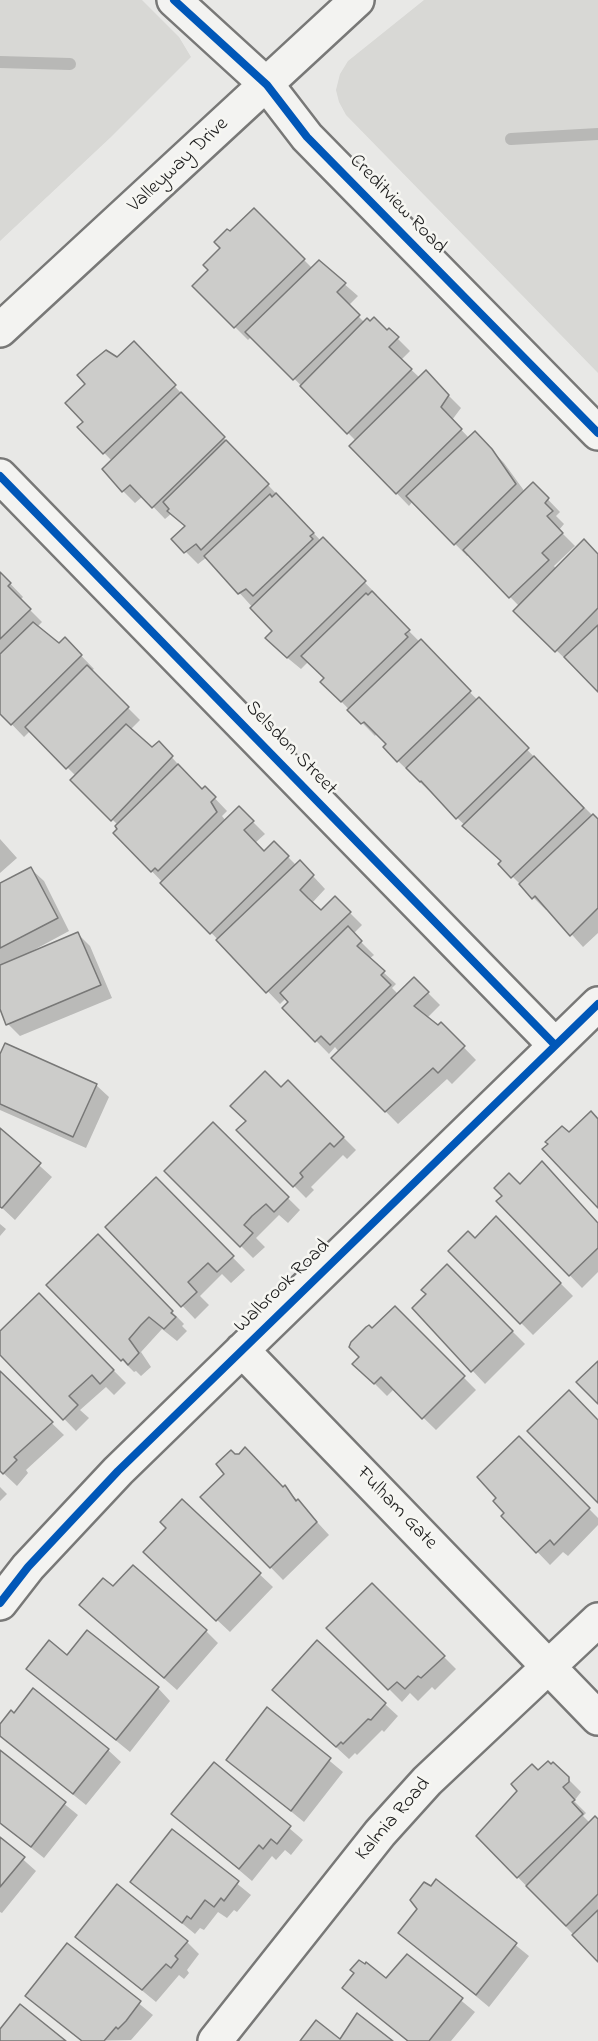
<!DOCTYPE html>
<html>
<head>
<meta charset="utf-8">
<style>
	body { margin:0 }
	canvas { display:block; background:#e8e8e6 }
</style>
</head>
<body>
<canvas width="598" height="2041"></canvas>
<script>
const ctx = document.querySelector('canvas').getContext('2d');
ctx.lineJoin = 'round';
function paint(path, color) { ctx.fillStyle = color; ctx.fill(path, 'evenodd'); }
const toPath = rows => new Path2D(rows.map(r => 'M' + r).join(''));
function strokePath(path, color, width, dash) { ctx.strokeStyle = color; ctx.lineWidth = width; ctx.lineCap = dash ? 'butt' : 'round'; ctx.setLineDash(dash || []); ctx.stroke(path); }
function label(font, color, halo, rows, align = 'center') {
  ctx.font = font + ' "Indie Flower",sans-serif'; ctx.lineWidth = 5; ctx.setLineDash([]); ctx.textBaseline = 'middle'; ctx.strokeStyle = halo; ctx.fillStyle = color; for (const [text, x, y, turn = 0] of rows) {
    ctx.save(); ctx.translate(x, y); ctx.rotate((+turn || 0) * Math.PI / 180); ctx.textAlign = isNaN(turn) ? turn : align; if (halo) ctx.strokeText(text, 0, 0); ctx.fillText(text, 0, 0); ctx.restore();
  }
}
paint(toPath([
	[0,0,142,0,179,37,191,57,111,137,0,241],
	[424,0,598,0,598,373,346,115,339,102,336,90,340,74,348,61]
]), '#d8d8d5');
paint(toPath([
	[254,210,312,268,319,262,358,296,348,306,365,323,387,332,389,330,410,351,401,360,420,378,426,373,461,408,452,420,469,438,475,433,504,463,525,492,533,484,560,512,556,516,564,524,559,530,575,546,554,566,556,569,598,556,598,690,515,611,519,606,469,555,467,556,413,501,409,506,351,446,356,441,252,336,248,340,194,286,210,270,230,233],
	[146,356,321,541,335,552,377,595,375,597,598,821,598,933,583,947,548,908,546,910,500,864,502,861,398,761,377,733,375,736,335,695,326,678,309,661,301,669,279,651,274,631,207,557,198,564,173,539,186,527,172,513,165,519,143,496,135,503,123,491,112,461,79,427,85,422,117,359],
	[0,573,23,597,20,600,42,622,37,627,59,645,65,639,94,669,91,671,140,720,131,729,152,749,159,743,202,791,205,788,227,811,222,816,226,821,239,808,265,834,255,843,264,853,274,843,296,865,300,862,325,889,312,903,321,912,335,898,362,925,353,934,374,955,369,959,396,984,392,988,398,994,414,979,440,1005,427,1018,438,1027,441,1024,476,1060,452,1084,447,1079,398,1124,333,1058,339,1052,335,1047,329,1054,284,1008,290,1002,286,998,280,1004,115,833,119,829,118,825,72,780,76,776,30,731,24,737,0,712],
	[0,839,17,858,0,873],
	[31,869,44,881,69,931,32,951,33,953,78,934,90,946,112,998,20,1036,8,1024,0,1006,0,885],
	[0,1060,96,1085,109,1097,86,1148,0,1110],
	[288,1082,356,1150,347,1159,343,1155,311,1187,314,1190,306,1198,239,1130],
	[213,1124,300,1210,288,1223,279,1215,256,1238,265,1247,253,1258,166,1171],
	[0,1130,52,1177,15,1220,0,1206],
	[156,1179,245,1270,231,1283,222,1274,200,1296,209,1305,195,1319,107,1227],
	[520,1186,598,1223,598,1272,582,1288,498,1201],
	[496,1218,573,1296,533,1335,450,1251,475,1240],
	[0,1224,6,1229,0,1236],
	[98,1236,184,1324,182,1326,187,1331,177,1341,162,1329,141,1352,151,1367,141,1376,136,1371,134,1372,48,1285],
	[447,1266,525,1344,485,1384,414,1308,428,1294],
	[39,1295,126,1383,114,1395,106,1387,80,1410,89,1418,76,1431,0,1353,0,1333],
	[395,1308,476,1390,436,1430,394,1389,387,1396,354,1363,361,1357,372,1330],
	[0,1373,64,1435,26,1470,28,1473,17,1486,0,1470],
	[519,1438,598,1518,598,1525,568,1556,563,1552,550,1565,503,1516,506,1513,498,1498],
	[226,1474,285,1487,329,1535,283,1580,202,1497],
	[0,1487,7,1494,0,1501],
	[182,1501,273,1587,230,1632,157,1564,168,1528],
	[372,1585,456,1669,435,1690,432,1687,418,1701,410,1693,402,1702,328,1628],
	[113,1589,206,1631,218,1643,177,1690,94,1617],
	[317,1642,398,1716,384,1732,382,1730,357,1755,355,1753,349,1759,287,1702],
	[68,1657,158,1688,170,1701,130,1752,28,1669],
	[267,1709,343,1772,304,1822,228,1760],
	[0,1726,108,1750,121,1762,86,1805,9,1743,0,1735],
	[0,1752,78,1815,44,1858,0,1823],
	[214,1764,303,1840,291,1855,285,1850,276,1860,272,1856,252,1881,173,1814],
	[553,1764,581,1792,574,1801,586,1813,583,1816,590,1823,598,1821,598,1960,478,1836,538,1772],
	[172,1831,251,1895,237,1912,234,1910,227,1918,218,1912,204,1930,200,1928,195,1934,132,1882],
	[0,1839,36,1871,2,1913,0,1912],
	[436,1881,529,1956,489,2007,400,1933,419,1909,428,1888],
	[77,1937,187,1942,199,1954,187,1970,189,1973,184,1979,179,1975,156,2002],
	[67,1945,153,2015,131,2040,81,2041,27,1996],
	[407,1956,475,2012,451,2041,407,2041,344,1988,386,1980]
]), '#0003');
strokePath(toPath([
	[0,62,70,64],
	[511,139,598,134]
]), '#b8b8b6', 12);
const building = toPath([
	[254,208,305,259,234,328,192,286,208,270,203,265,220,248,214,242,227,229,230,231,254,208],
	[319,260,346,283,337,292,360,315,293,380,245,332,319,260],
	[374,317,387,330,389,328,399,337,389,347,412,369,347,434,300,386,367,318,370,321,374,317],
	[134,341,176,385,103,454,77,427,83,422,65,403,85,384,77,375,90,363,106,350,117,357,134,341],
	[426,370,449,395,441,407,462,429,396,494,349,446,426,370],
	[181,392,225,437,152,508,130,485,122,492,102,469,181,392],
	[475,431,492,449,516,484,454,545,406,496,475,431],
	[226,440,269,484,201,550,196,544,184,553,171,539,185,526,167,511,169,509,163,502,226,440],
	[533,482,549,498,545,503,553,511,547,516,563,533,542,553,549,560,509,598,463,550,533,482],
	[276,493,314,533,310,536,313,539,253,596,246,589,238,594,204,556,270,494,272,497,276,493],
	[323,537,366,581,287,658,265,638,272,631,250,608,323,537],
	[584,539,598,554,598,608,555,652,513,611,584,539],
	[0,572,11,583,8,586,31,609,0,639,0,572],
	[372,591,410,630,405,634,408,637,341,702,320,682,324,678,301,656,366,593,368,595,372,591],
	[33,622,59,643,65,637,82,655,11,725,0,714,0,654,33,622],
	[598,625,598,692,564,657,598,625],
	[421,639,471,691,397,762,383,747,386,744,364,722,361,724,347,710,421,639],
	[87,665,129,707,66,769,25,727,87,665],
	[479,697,529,748,456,819,421,781,420,782,406,768,479,697],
	[126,724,152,747,159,741,173,756,111,821,70,780,126,724],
	[534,756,584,808,511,878,498,864,501,861,462,826,534,756],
	[178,764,202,789,205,786,216,797,211,802,217,812,158,871,155,868,151,872,113,833,117,829,115,826,178,764],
	[239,806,254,821,244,830,264,851,274,841,289,856,210,934,160,883,239,806],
	[593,814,598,819,598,908,570,936,535,896,532,899,519,884,593,814],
	[300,860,314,875,300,890,308,898,321,910,335,896,351,912,266,993,216,940,300,860],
	[31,867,58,918,0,948,0,883,31,867],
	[348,926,362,941,357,946,385,971,381,975,391,985,330,1045,321,1036,315,1042,282,1008,288,1002,280,993,348,926],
	[78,932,101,985,6,1025,0,1009,0,965,78,932],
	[414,977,429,992,414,1006,438,1025,441,1022,465,1046,438,1073,433,1068,385,1112,331,1058,414,977],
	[5,1043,97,1084,73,1137,0,1104,0,1054,5,1043],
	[265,1071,281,1087,288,1080,344,1137,334,1147,330,1143,300,1173,303,1177,293,1187,236,1130,246,1121,230,1106,265,1071],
	[591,1111,598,1119,598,1208,542,1149,548,1144,545,1142,562,1126,569,1132,591,1111],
	[213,1122,289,1197,274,1212,266,1204,252,1216,244,1225,253,1233,240,1247,164,1171,213,1122],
	[0,1128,41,1163,2,1208,0,1207,0,1128],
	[542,1161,598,1223,598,1248,569,1276,496,1201,502,1196,494,1188,509,1173,520,1184,542,1161],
	[156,1177,234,1256,217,1272,208,1263,188,1282,197,1292,181,1307,105,1227,156,1177],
	[496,1216,561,1283,520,1324,448,1251,468,1231,475,1238,496,1216],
	[98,1234,173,1311,171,1313,176,1317,164,1329,149,1317,141,1325,129,1339,139,1353,128,1365,123,1359,121,1361,46,1285,98,1234],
	[447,1264,513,1331,471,1372,412,1308,426,1294,421,1290,447,1264],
	[39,1293,114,1370,100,1384,92,1375,69,1396,78,1405,63,1420,0,1355,0,1331,39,1293],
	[395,1306,465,1376,422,1419,381,1377,374,1384,352,1364,359,1357,349,1347,351,1342,366,1327,369,1325,372,1328,395,1306],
	[598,1361,598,1404,576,1382,598,1361],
	[0,1371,53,1422,14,1457,17,1460,3,1474,0,1471,0,1371],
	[569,1390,598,1420,598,1503,527,1431,569,1390],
	[519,1436,590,1508,554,1545,550,1540,536,1553,501,1516,504,1513,493,1501,496,1498,477,1477,519,1436],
	[245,1447,283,1487,285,1485,296,1501,298,1499,317,1522,270,1568,200,1497,224,1474,216,1464,231,1450,235,1454,239,1454,245,1447],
	[182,1499,261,1573,216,1621,143,1552,166,1528,160,1522,182,1499],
	[133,1565,207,1630,164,1678,79,1605,103,1578,113,1586,133,1565],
	[372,1583,445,1656,421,1678,418,1676,405,1689,397,1682,388,1690,326,1628,372,1583],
	[87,1630,159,1687,116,1740,26,1669,49,1640,67,1655,87,1630],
	[317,1640,386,1703,371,1720,368,1719,343,1744,341,1742,336,1747,272,1690,317,1640],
	[33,1688,109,1749,73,1794,0,1736,0,1724,11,1710,14,1713,33,1688],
	[267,1707,331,1758,291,1811,226,1760,267,1707],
	[0,1750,66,1802,31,1847,0,1823,0,1750],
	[548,1761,551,1764,553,1762,569,1777,569,1782,563,1787,575,1800,572,1802,583,1814,517,1878,476,1836,517,1791,511,1784,532,1764,538,1770,548,1761],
	[214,1762,291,1826,277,1844,271,1839,263,1849,259,1845,239,1869,171,1814,214,1762],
	[595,1816,598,1819,598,1894,566,1926,526,1886,595,1816],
	[172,1829,239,1881,224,1901,221,1898,214,1907,205,1900,191,1919,187,1916,182,1923,130,1882,172,1829],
	[0,1837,25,1857,0,1887,0,1837],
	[436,1879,517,1943,476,1995,398,1933,417,1909,410,1900,424,1882,431,1886,436,1879],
	[117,1884,188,1941,175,1956,178,1959,171,1968,166,1964,142,1990,75,1937,117,1884],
	[598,1910,598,1962,572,1935,598,1910],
	[67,1943,141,2001,126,2021,118,2029,116,2027,104,2041,82,2041,25,1996,67,1943],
	[407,1954,463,1998,429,2041,408,2041,342,1988,354,1973,350,1970,359,1960,365,1964,366,1962,386,1978,407,1954],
	[20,2004,66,2041,0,2041,0,2029,20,2004],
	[357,2013,393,2041,300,2041,316,2020,340,2039,357,2013]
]);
paint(building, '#ccccca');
strokePath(building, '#787877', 1.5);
const street = toPath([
	[267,85,307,137,598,433],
	[0,476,555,1045],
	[242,1350,598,1718],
	[0,1603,28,1567,118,1471,598,1004],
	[215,2041,380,1833,427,1781,598,1620]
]);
const secondary = toPath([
	[174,0,267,85],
	[0,330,357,0]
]);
strokePath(street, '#787877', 38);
strokePath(secondary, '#787877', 38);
strokePath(street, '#f3f3f1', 33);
strokePath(secondary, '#f3f3f1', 33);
strokePath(toPath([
	[174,0,267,85,307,137,598,433],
	[0,476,555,1045],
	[0,1603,28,1567,118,1471,598,1004]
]), '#0057b8', 8);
label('20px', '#1c1c1c', '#f6f6f2', [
	["Valleyway Drive",179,166,-43],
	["Creditview Road",397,205,46],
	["Selsdon Street",290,749,46],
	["Walbrook Road",283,1287,-44],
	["Fulham Gate",396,1509,46],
	["Kalmia Road",394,1820,-49]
]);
</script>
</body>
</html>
